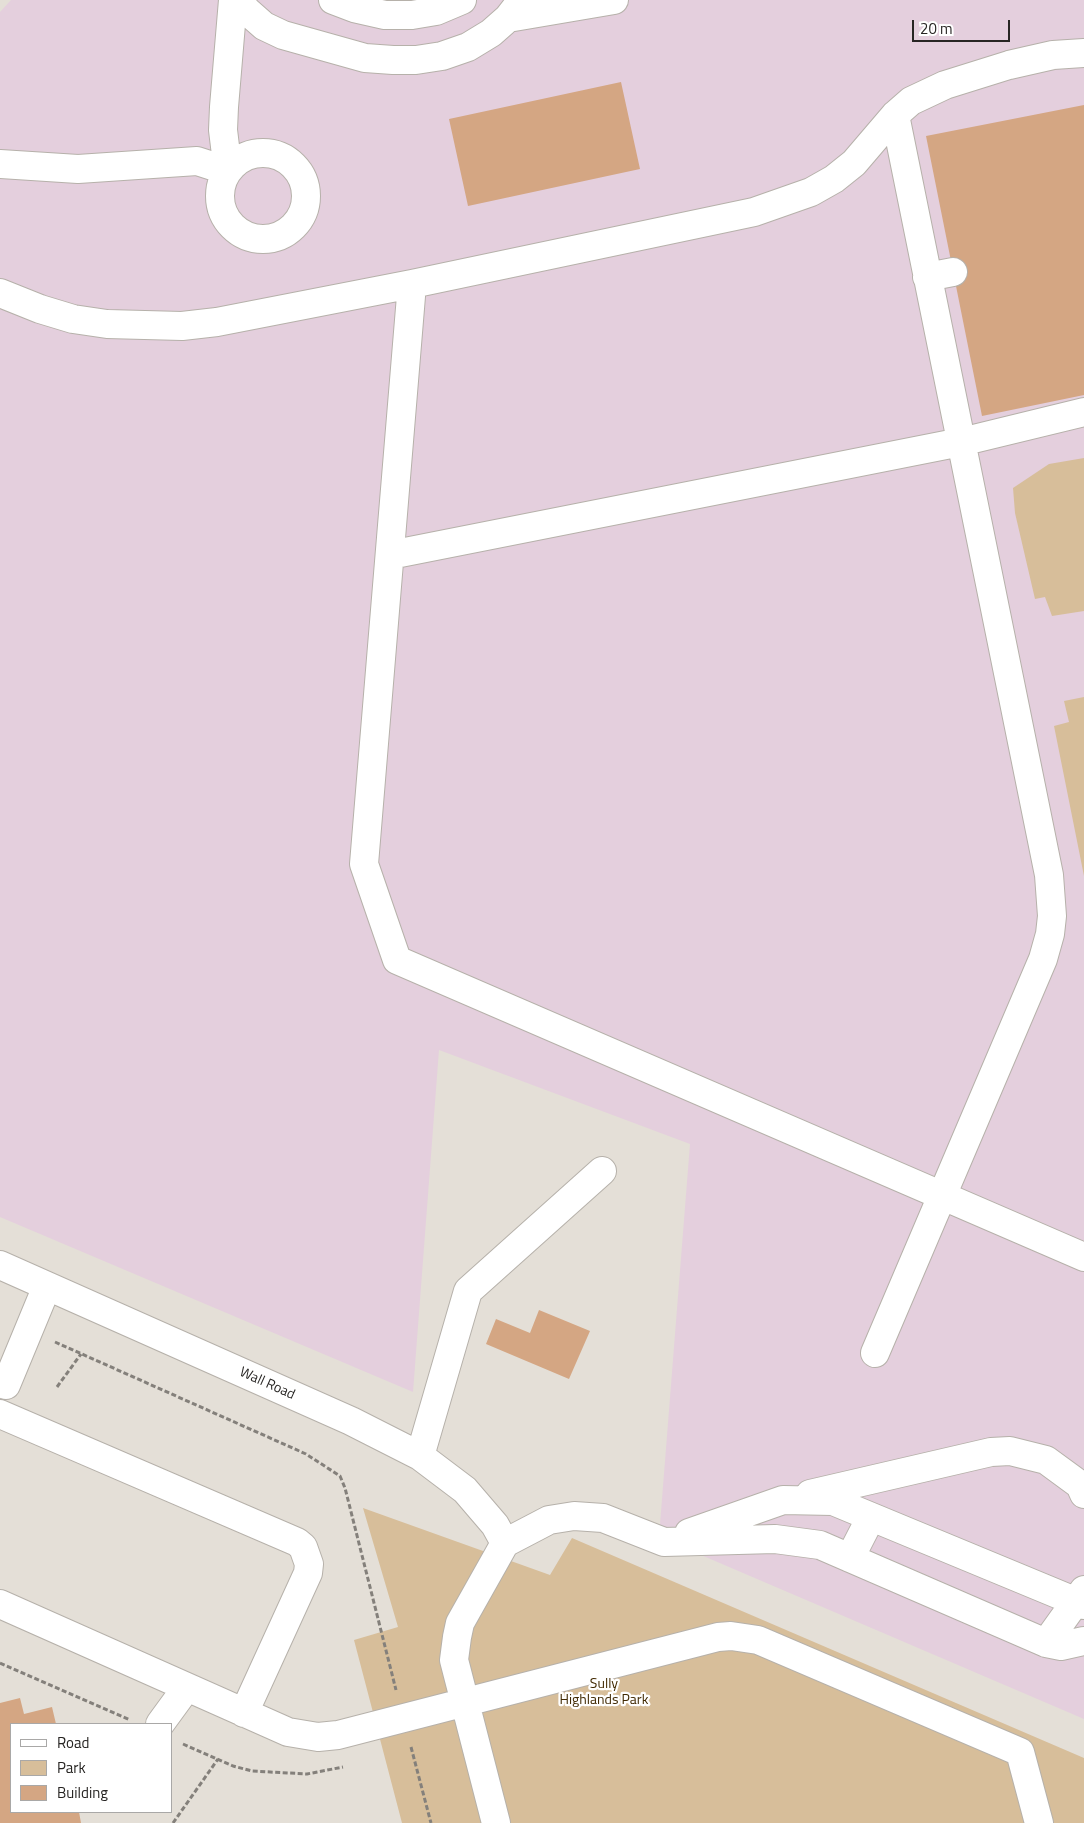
<!DOCTYPE html>
<html>
<head>
<meta charset="utf-8">
<style>
	body { margin:0 }
	#map { position:relative; width:1084px; height:1823px; overflow:hidden; background:#e4dfd7; font-family:"Titillium Web",sans-serif }
	canvas { display:block }
	.legend { position:absolute; left:10px; top:1723px; width:162px; height:90px; box-sizing:border-box; background:#fff; border:1px solid #a9a8a7; margin:0; padding:6px 9px; list-style:none; font-size:15px; color:#272523 }
	.legend li { display:flex; align-items:center; gap:10px; height:25px }
	.legend b { width:25px; border:1px solid #a9a8a7 }
	.scale { position:absolute; left:912px; top:20px; width:98px; height:22px; box-sizing:border-box; border:2px solid #272523; border-top:0; padding-left:6px; font-size:15px; line-height:18px; white-space:nowrap; color:#272523; -webkit-text-stroke:4px #fff; paint-order:stroke }
</style>
</head>
<body>
<div id="map">
<canvas width="1084" height="1823"></canvas>
<ul class="legend">
<li><b style="height:6px;background:#fff"></b>Road</li>
<li><b style="height:14px;background:#d7be9a"></b>Park</li>
<li><b style="height:14px;background:#d4a683"></b>Building</li>
</ul>
<div class="scale">20 m</div>
</div>
<script>
const ctx = document.querySelector('canvas').getContext('2d');
ctx.lineJoin = 'round';
function paint(path, color) { ctx.fillStyle = color; ctx.fill(path, 'evenodd'); }
const toPath = rows => new Path2D(rows.map(r => 'M' + r).join(''));
function strokePath(path, color, width, dash) { ctx.strokeStyle = color; ctx.lineWidth = width; ctx.lineCap = dash ? 'butt' : 'round'; ctx.setLineDash(dash || []); ctx.stroke(path); }
function label(font, color, halo, rows, align = 'center') {
  ctx.font = font + ' "Titillium Web",sans-serif'; ctx.lineWidth = 4.5; ctx.setLineDash([]); ctx.textBaseline = 'middle'; ctx.strokeStyle = halo; ctx.fillStyle = color; for (const [text, x, y, turn = 0] of rows) {
    ctx.save(); ctx.translate(x, y); ctx.rotate((+turn || 0) * Math.PI / 180); ctx.textAlign = isNaN(turn) ? turn : align; if (halo) ctx.strokeText(text, 0, 0); ctx.fillText(text, 0, 0); ctx.restore();
  }
}
paint(toPath([
	[11,0,1084,0,1084,1719,659,1537,690,1144,439,1050,413,1392,0,1217,0,12]
]), '#e4cfdd');
paint(toPath([
	[1084,458,1084,611,1052,616,1045,597,1035,599,1015,513,1013,488,1049,464],
	[1084,697,1084,876,1054,726,1069,722,1064,701],
	[363,1508,550,1575,572,1538,1084,1758,1084,1823,402,1823,354,1640,398,1627]
]), '#d7be9a');
paint(toPath([
	[621,82,640,169,468,206,449,119],
	[1084,105,1084,395,982,416,926,136],
	[539,1310,590,1331,569,1379,486,1344,496,1319,530,1333],
	[20,1698,24,1714,52,1707,56,1724,11,1724,11,1812,79,1812,81,1823,0,1823,0,1703]
]), '#d4a683');
const minor = toPath([
	[238,0,247,11,264,26,283,35,365,58,393,60,416,60,442,56,468,47,491,33,508,18,522,0],
	[333,0,354,8,385,15,412,15,436,11,462,0],
	[508,18,614,0],
	'220 196a43 43 0 1 1 86 0a43 43 0 1 1-86 0Z',
	[0,164,78,169,197,161,228,171,223,130,224,107,233,0],
	[927,277,953,272],
	[412,284,364,864,397,960,1084,1257],
	[0,293,40,309,73,319,107,324,182,326,217,322,412,284,754,212,811,192,834,179,854,163,895,115,911,101,945,85,1009,65,1053,55,1084,53],
	[390,555,961,442,1084,412],
	[0,1265,351,1421,420,1456,465,1490,495,1525,505,1543],
	[875,1353,1043,959,1050,934,1052,916,1049,875,895,115],
	[6,1385,47,1286],
	[0,1414,297,1542,303,1547,309,1564,308,1573,244,1713],
	[420,1456,468,1291,602,1171],
	[810,1494,991,1452,1010,1451,1046,1460,1080,1485,1084,1494],
	[689,1533,783,1500,833,1501,1084,1605],
	[850,1558,871,1517],
	[0,1604,288,1732,318,1737,338,1735,718,1637,731,1636,758,1640,1020,1752,1039,1823],
	[1046,1643,1084,1590],
	[160,1724,187,1687],
	[496,1823,454,1660,457,1637,460,1623,505,1543,549,1520,574,1516,603,1518,664,1542,775,1539,820,1545,1046,1643,1061,1646,1084,1641]
]);
strokePath(minor, '#b6b1aa', 30);
strokePath(toPath([
	[55,1342,306,1454,340,1476,345,1488,396,1690],
	[57,1387,81,1354],
	[0,1663,130,1720],
	[183,1744,233,1766,252,1771,307,1774,343,1767],
	[411,1747,431,1823],
	[173,1823,218,1759]
]), '#84807b', 3, [5, 2.5]);
strokePath(minor, '#fff', 28);
label('14px', '#272523', '#fff', [
	["Wall Road",267,1384,24]
]);
label('14px', '#402902', '#fff', [
	["Sully",604,1685],
	["Highlands Park",604,1701]
]);
</script>
</body>
</html>
